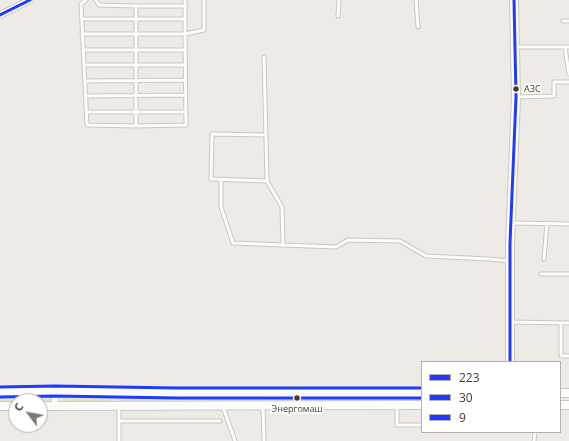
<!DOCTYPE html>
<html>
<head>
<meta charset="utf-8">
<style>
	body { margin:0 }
	#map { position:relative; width:569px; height:441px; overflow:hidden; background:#eeebe7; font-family:"Open Sans",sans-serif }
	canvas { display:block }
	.legend { position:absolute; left:421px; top:361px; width:140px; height:72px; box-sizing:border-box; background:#fff; border:1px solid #b4b1ae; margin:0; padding:5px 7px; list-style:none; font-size:12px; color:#433b34 }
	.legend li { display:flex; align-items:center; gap:8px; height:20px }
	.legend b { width:20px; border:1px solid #b4b1ae }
	.north { position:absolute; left:8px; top:393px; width:40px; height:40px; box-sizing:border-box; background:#fff; border:1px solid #b4b1ae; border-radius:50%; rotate:302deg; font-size:11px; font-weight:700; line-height:16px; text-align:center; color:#433b34 }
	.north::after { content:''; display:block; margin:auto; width:14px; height:18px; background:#7f7973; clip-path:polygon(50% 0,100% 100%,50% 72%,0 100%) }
</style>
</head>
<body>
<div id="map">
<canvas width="569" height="441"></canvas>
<ul class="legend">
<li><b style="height:5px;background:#1f3bff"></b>223</li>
<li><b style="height:5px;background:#1f3bff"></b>30</li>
<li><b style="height:5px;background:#1f3bff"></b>9</li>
</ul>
<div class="north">С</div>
</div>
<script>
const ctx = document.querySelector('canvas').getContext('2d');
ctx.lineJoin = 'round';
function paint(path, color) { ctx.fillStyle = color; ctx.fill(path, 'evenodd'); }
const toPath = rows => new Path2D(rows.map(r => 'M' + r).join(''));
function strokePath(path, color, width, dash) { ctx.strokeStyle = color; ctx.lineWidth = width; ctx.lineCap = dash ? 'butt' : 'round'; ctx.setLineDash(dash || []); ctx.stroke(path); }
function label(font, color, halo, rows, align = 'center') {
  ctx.font = font + ' "Open Sans",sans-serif'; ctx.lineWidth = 3.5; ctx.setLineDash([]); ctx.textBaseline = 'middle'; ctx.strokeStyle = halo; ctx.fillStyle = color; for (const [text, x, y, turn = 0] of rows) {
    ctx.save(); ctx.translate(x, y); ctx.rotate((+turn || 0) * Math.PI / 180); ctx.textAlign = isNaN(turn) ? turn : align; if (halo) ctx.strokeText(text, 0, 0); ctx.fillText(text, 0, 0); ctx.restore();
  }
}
paint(toPath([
	[0,397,49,397,51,398,51,400,50,401,0,402],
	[122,397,171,397,172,401,172,402,120,402,119,401,119,398],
	[185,397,263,397,265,398,265,401,262,402,183,402,182,401,182,398],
	[277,397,422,398,422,403,275,402,274,401,274,398],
	[62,398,111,398,113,399,113,401,112,402,63,402,62,401]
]), '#dfe7c8');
const service = toPath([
	[86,0,81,4,87,125,136,126,186,125,185,34,204,30,204,0],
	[96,0,99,5,136,6,186,6],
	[416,0,418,27],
	[136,6,136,126],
	[338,16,339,0],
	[82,19,185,19],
	[563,21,569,21],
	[82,34,185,34,185,0],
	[515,47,569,47],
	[565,47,569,74],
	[83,50,186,50],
	[264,57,267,181,282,207,283,245,336,247,348,240,400,241,426,256,489,259,508,261],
	[84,65,186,65],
	[85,81,186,80],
	[85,96,186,95],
	[516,97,554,96,554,82,569,82],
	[86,112,186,112],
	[265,135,212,134,211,179,267,181],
	[221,180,221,207,233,243,283,245],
	[513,223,569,224],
	[544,259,547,223],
	[541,274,569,274],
	[510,322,569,323],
	[561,323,561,356,569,356],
	[397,405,397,425,422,425],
	[119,406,119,441],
	[263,406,264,441],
	[223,407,235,441],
	[119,421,220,421],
	[534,441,535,432]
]);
const minor = toPath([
	[0,15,30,0],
	[55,406,55,391]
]);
const tertiary = toPath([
	[510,362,510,243,516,97,514,0],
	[0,392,55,391,177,393,422,393],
	[560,393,569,393],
	[560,405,569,405],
	[0,406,16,406],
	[40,406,422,405]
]);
strokePath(service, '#cac7c3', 5);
strokePath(minor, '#cac7c3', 8);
strokePath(tertiary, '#cac7c3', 10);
strokePath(service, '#fcfcfb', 3);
strokePath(minor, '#fcfcfb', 6);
strokePath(tertiary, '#fcfcfb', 8);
strokePath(toPath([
	[0,15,30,0],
	[510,362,510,243,516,97,514,0]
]), '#1f3bff', 3);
strokePath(toPath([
	[0,397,55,396,177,398,422,398]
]), '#1f3bff', 3);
strokePath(toPath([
	[0,387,55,386,177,388,422,388]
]), '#1f3bff', 3);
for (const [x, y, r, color] of [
	[516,89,3.5,"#433b34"],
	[297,398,3.5,"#433b34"]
]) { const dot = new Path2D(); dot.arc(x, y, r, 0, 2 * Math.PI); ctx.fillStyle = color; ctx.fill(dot); strokePath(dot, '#fff', 1.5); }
label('9px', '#433b34', '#fff', [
	["АЗС",524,89],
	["Энергомаш",297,409,"center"]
], 'left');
</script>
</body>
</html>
